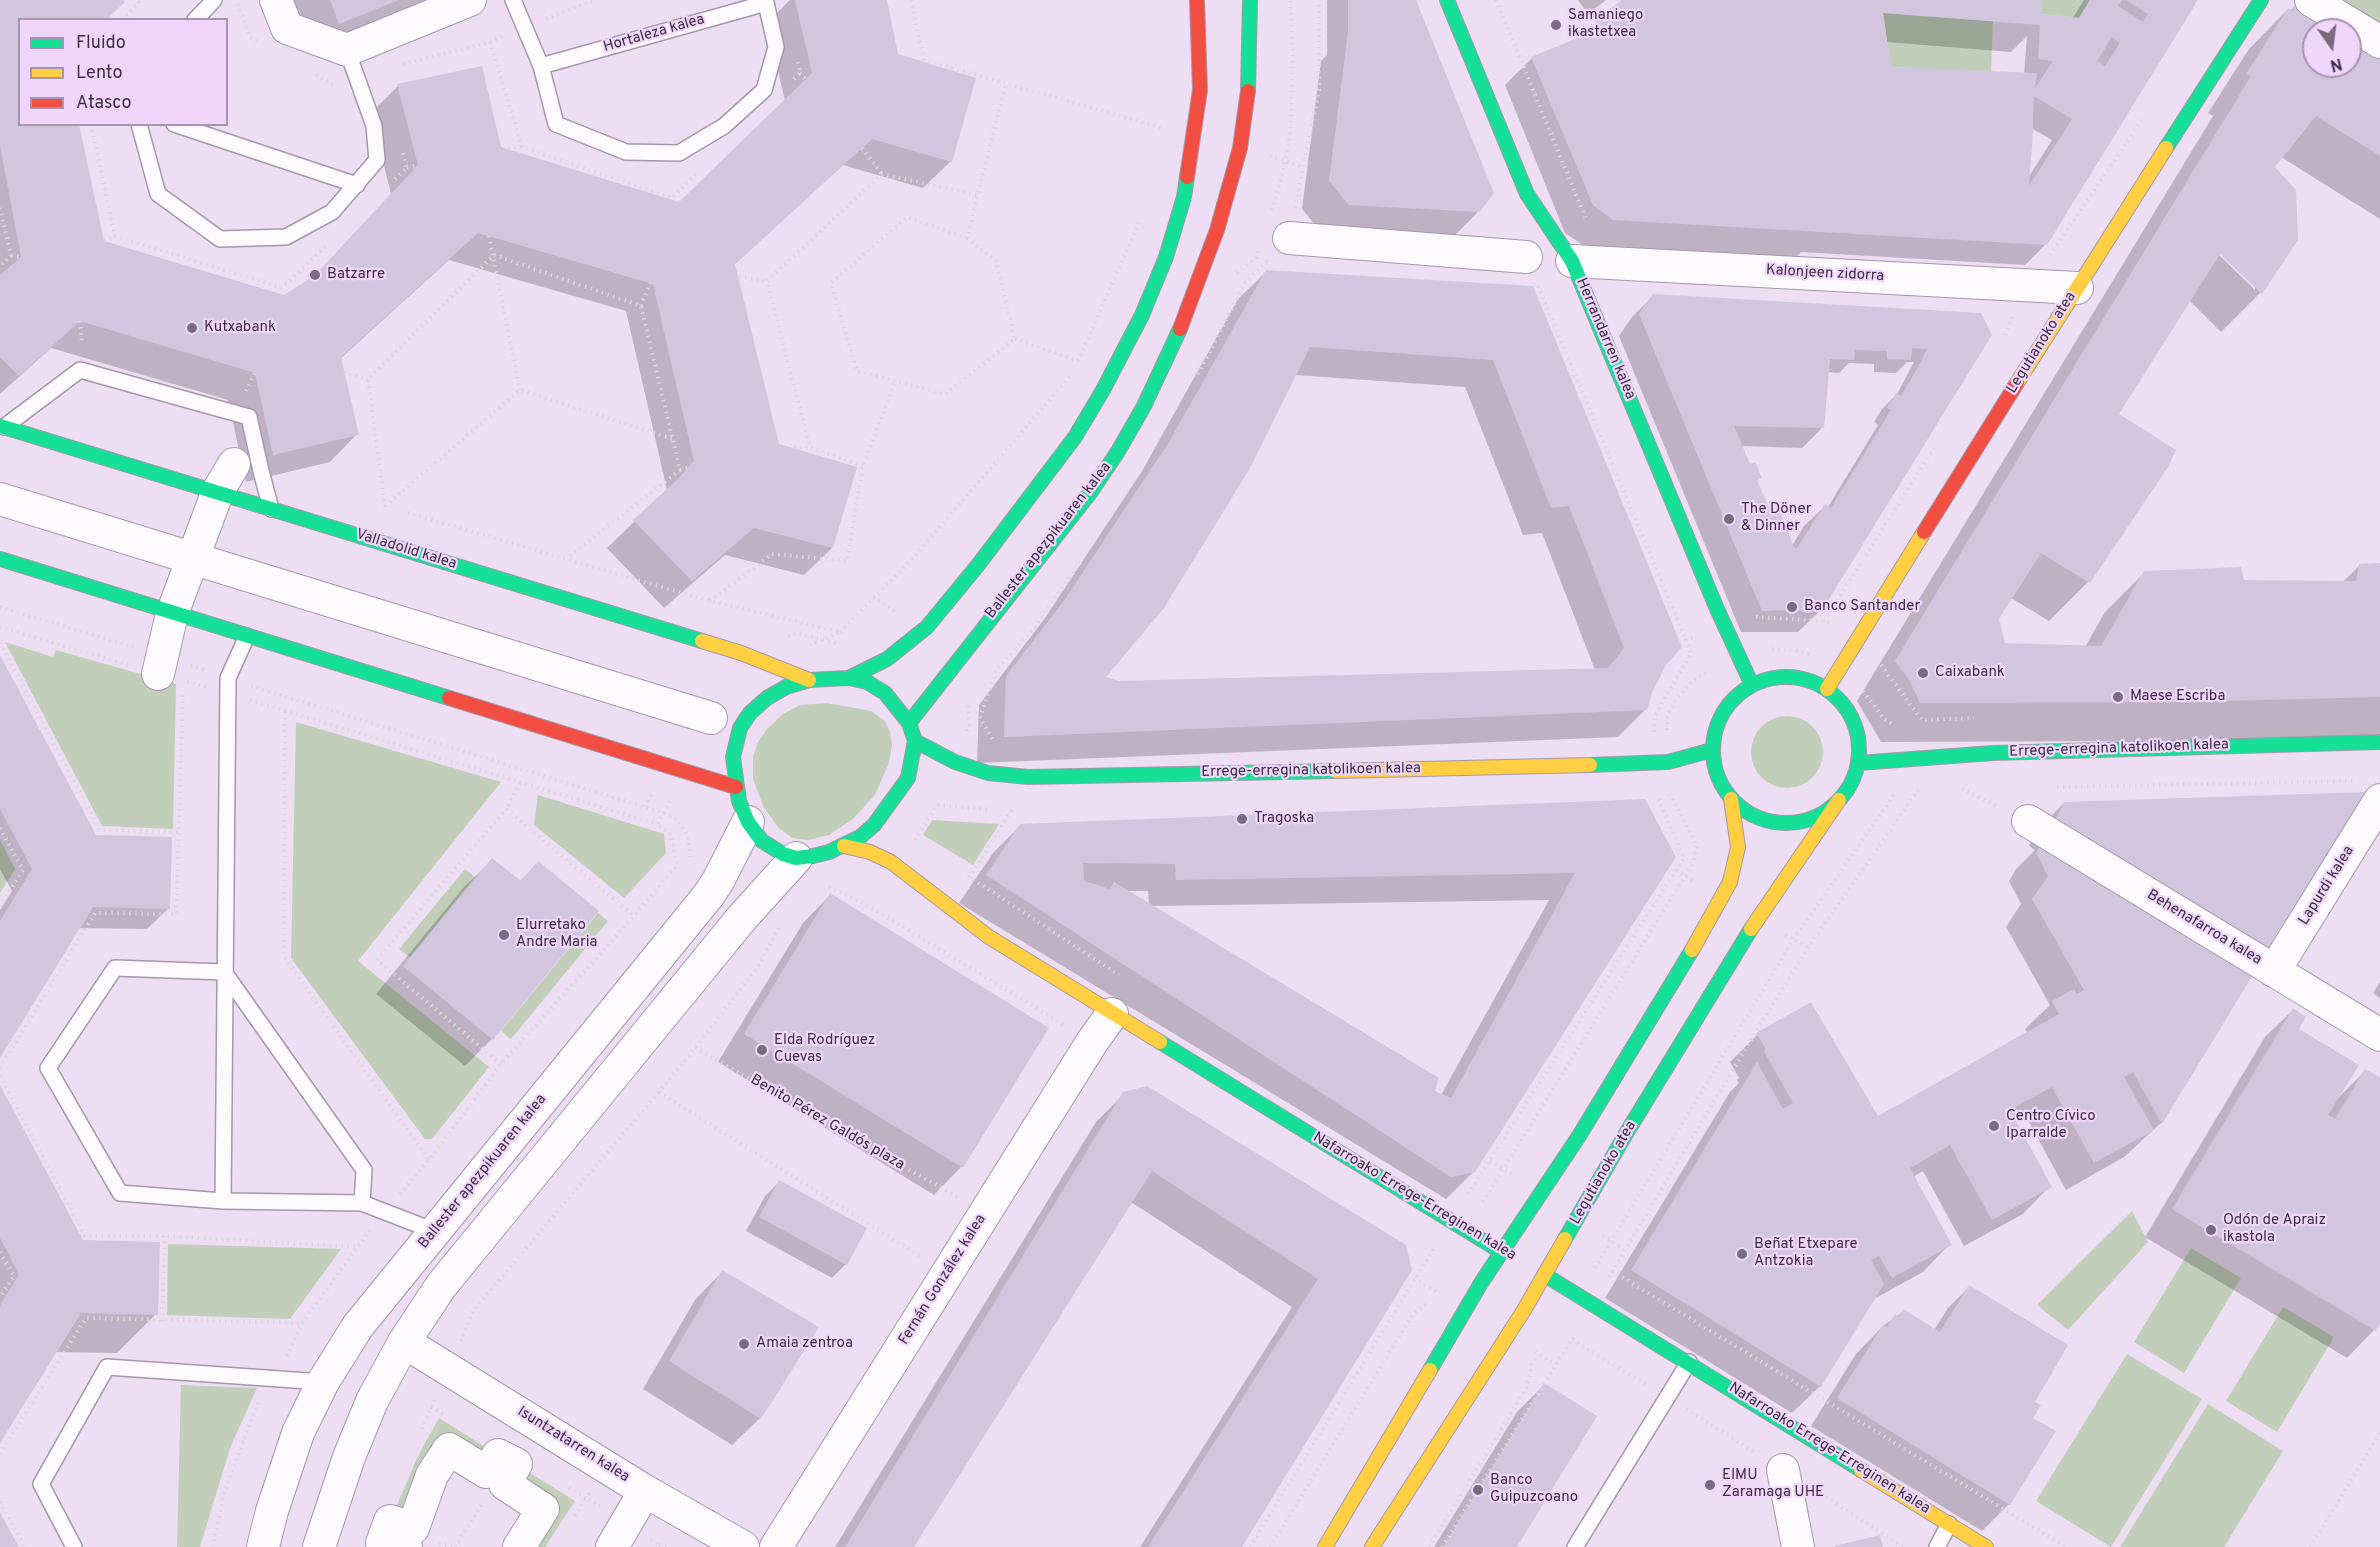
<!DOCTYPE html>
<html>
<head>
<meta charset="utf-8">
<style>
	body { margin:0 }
	#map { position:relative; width:2380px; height:1547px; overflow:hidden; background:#eedef4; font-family:Overpass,sans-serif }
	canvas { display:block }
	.legend { position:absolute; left:18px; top:18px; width:210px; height:108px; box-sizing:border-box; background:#f1d6fc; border:2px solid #a893b1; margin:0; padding:8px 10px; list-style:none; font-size:18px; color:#3b2e41 }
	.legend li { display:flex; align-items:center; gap:12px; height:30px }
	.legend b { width:30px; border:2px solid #a893b1 }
	.north { position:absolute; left:2302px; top:18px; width:60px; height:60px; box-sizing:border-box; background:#f1d6fc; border:2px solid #a893b1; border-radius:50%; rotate:166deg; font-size:16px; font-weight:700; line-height:24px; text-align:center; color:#3b2e41 }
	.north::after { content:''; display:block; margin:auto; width:21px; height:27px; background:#7a6c80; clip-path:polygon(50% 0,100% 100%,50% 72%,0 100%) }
</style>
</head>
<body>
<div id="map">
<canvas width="2380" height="1547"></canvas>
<ul class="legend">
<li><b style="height:8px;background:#16e098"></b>Fluido</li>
<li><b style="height:8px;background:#ffcf43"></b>Lento</li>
<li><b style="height:8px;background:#f24e42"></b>Atasco</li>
</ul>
<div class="north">N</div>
</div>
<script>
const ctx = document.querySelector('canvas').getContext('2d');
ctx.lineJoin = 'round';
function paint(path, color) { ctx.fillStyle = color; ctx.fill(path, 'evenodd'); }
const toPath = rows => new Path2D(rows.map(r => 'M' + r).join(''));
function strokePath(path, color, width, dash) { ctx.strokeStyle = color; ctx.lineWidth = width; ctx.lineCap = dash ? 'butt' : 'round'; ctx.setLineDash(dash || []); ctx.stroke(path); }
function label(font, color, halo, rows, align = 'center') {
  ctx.font = font + ' Overpass,sans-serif'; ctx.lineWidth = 4.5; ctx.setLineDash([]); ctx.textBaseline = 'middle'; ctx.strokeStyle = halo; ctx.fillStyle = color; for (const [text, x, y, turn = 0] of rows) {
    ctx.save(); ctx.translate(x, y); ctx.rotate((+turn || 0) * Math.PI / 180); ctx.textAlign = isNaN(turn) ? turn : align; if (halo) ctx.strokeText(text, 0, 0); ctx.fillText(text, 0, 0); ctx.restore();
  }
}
paint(toPath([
	[2042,0,2090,0,2079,18,2041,14],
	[2300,0,2380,0,2380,49],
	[1883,13,1993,21,1991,72,1891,67],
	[5,642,53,657,56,650,176,684,173,829,102,826],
	[827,703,871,711,885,721,890,732,892,745,889,763,875,795,853,819,829,835,808,840,792,838,778,827,764,808,753,779,753,757,758,742,767,729,783,714,800,705],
	'1751 752a36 36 0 1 1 72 0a36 36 0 1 1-72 0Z',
	[296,722,501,782,358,961,489,1067,432,1139,425,1139,291,958],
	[538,795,664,834,666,853,624,898,534,825],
	[932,820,999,824,973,865,923,835],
	[0,840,15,869,0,893],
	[465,869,475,877,410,957,399,949],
	[598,913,608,921,511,1039,501,1031],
	[2132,1211,2148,1242,2068,1330,2037,1305],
	[168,1244,341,1249,290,1319,167,1315],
	[2191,1248,2241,1278,2184,1373,2134,1342],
	[2283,1307,2334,1337,2277,1432,2226,1401],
	[2127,1354,2202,1399,2111,1547,2036,1501],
	[181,1385,257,1388,230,1448,200,1547,177,1547],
	[2208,1404,2283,1451,2224,1547,2120,1547],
	[439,1418,498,1455,449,1450,413,1528,390,1521,419,1454],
	[516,1464,575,1501,545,1547,519,1547,543,1509]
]), '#c1cfba');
paint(toPath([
	[0,0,121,0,20,20,20,124,103,242,284,296,312,279,391,194,371,113,398,86,500,148,679,204,785,101,767,23,790,0,885,0,897,55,951,161,923,188,843,165,734,265,777,445,832,548,804,575,725,555,664,608,607,548,667,490,626,311,449,260,340,359,357,434,330,462,246,482,228,400,51,348,0,394],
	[292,0,438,0,311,50],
	[1327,0,1414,0,1479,211,1451,239,1321,232,1302,209,1321,61,1327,55],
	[1578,0,1606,0,1588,14],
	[1625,0,2041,0,2040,15,2072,19,2084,0,2196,0,2046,244,2025,265,1801,252,1794,259,1586,247,1565,233,1505,85,1532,58,1581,38,1604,16],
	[2027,36,2024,74,1890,68,1886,42,2011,52],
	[2031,128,2052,140,2028,178],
	[2300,1,2314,30,2314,66,2350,66,2380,50,2380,219,2281,157,2273,167,2296,239,2260,293,2221,332,2189,300,2117,414,2088,582,2049,621,2011,598,1998,619,2004,644,2085,647,2105,612,2145,572,2243,582,2343,582,2360,565,2380,565,2380,735,2135,741,1881,742,1857,701,2213,116,2208,113,2249,49,2288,9,2290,11],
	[2215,247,2255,286,2255,290,2213,249],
	[1266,272,1532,288,1665,664,1651,693,1646,709,1618,737,977,763,979,705,1045,618,1142,471,1238,299],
	[1295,375,1465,387,1523,535,1542,533,1595,670,1119,682,1103,678],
	[1653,296,1980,315,1820,611,1798,632,1741,632,1619,336,1632,317],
	[1907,362,1914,362,1897,394,1882,409,1874,422,1878,425,1828,507,1825,506,1804,526,1792,546,1769,512,1756,482,1760,478,1750,466,1741,446,1802,448,1823,427,1827,372,1839,373,1849,363,1874,364,1874,372,1896,373],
	[0,658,95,837,168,909,147,929,79,928,0,1055,0,910,12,891,0,869],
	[2363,793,2267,947,2247,967,2254,971,2161,1123,2124,1157,2066,1190,2024,1113,2013,1119,2050,1186,2023,1214,1964,1246,1923,1171,1913,1177,1950,1244,1923,1272,1874,1299,1820,1386,1792,1413,1605,1298,1730,1092,1739,1083,1737,1080,1739,1078,1730,1062,1757,1035,1877,1118,2027,1032,2025,1029,2050,1005,2006,927,2021,904,2009,881,2016,869,2035,850,2029,846,2036,831,2064,803],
	[1644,800,1474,1171,1446,1199,959,903,993,853,1021,825],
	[1126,891,1148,891,1149,905],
	[1549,900,1441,1095,1152,906],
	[492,860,519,882,538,863,492,1039,465,1066,376,994,464,887],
	[830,895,1047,1028,961,1167,934,1195,718,1062,803,923],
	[2380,982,2380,998,2373,993],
	[2293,1010,2297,1029,2338,1098,2366,1070,2380,1079,2380,1321,2374,1330,2347,1358,2145,1237,2265,1037],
	[0,1088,82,1241,156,1314,117,1353,55,1352,0,1440],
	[1124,1094,1405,1246,1240,1547,1140,1547,1292,1307,1131,1202,912,1547,835,1547,1096,1122],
	[779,1182,846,1264,832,1278,746,1231,765,1196],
	[722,1272,760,1418,732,1445,643,1389,695,1300],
	[1969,1287,2033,1403,2031,1418,2009,1504,1982,1531,1811,1426,1856,1354,1883,1326,1904,1311,1934,1330,1948,1308],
	[1544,1385,1515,1547,1434,1547,1517,1412]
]), '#0003');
paint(toPath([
	[0,0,123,0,125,2,106,20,20,20,20,124,79,124,104,241,284,295,315,275,418,165,397,84,482,66,501,147,679,202,812,73,795,0,887,0,898,54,976,78,952,162,872,139,735,264,779,444,857,467,833,548,754,528,692,581,633,520,676,481,694,461,653,284,478,233,341,357,359,435,273,455,255,373,80,321,19,376,0,357,0,275,21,257,0,145],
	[330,0,399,0,339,24],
	[1348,0,1416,0,1494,193,1480,212,1349,205,1329,181,1348,32],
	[1622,0,2042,0,2041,14,2079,18,2090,0,2122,0,2118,6,2143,22,2148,14,2126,0,2198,0,2047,245,1613,220,1593,205,1531,57,1585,35,1603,14],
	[1883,13,2040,25,2038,59,2053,61,2035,88,2037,73,1891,67],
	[2112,37,2120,43,2105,66,2097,61],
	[2034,96,2072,119,2029,186,2032,147],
	[2299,0,2349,30,2314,30,2314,66,2350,66,2350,31,2380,49,2380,156,2316,116,2275,167,2296,190,2298,240,2262,294,2220,254,2119,414,2176,450,2168,467,2090,583,2041,553,1999,619,2005,643,2101,646,2144,571,2241,567,2244,580,2356,581,2359,564,2380,563,2380,697,2176,702,1920,703,1909,680,1895,661,2251,76,2246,74,2288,8,2293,11],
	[1266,270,1533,286,1682,647,1666,665,1652,693,1647,710,1004,737,1006,676,1066,598,1169,442],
	[1310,347,1493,360,1551,508,1569,506,1624,648,1608,668,1119,681,1106,677,1164,608,1249,470],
	[1653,294,1981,313,1992,335,1821,612,1791,610,1762,611,1639,314],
	[1912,348,1927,349,1918,367,1901,396,1896,393,1887,408,1891,410,1831,508,1825,504,1797,548,1794,547,1778,507,1770,510,1757,480,1762,478,1755,462,1750,464,1734,426,1824,428,1830,359,1854,360,1855,350,1887,351,1887,359,1911,360],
	[0,655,96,835,172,837,170,909,93,907,0,1058,0,921,32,869,0,809],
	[2366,792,2268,948,2056,819,2064,802],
	[1645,799,1676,857,1475,1172,1451,1177,986,875,1020,824],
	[1083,863,1175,864,1176,880,1575,873,1451,1098,1435,1091,1439,1078,1114,882,1110,889,1084,881],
	[2043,840,2256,970,2162,1124,2133,1072,2124,1077,2154,1130,2094,1163,2052,1087,2010,1110,2052,1187,1992,1220,1950,1145,1910,1168,1952,1245,1892,1278,1879,1256,1871,1260,1884,1284,1821,1387,1631,1270,1757,1062,1783,1109,1793,1103,1764,1051,1766,1049,1756,1033,1811,1002,1878,1116,2059,1014,2052,1001,2074,989,2077,994,2084,990,2032,899,2048,876,2036,853],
	[492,858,521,881,538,861,599,911,493,1040,403,966],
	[830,893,1049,1028,963,1168,744,1034],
	[2293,1008,2306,1017,2299,1029,2359,1065,2328,1115,2335,1119,2365,1069,2380,1077,2380,1324,2376,1331,2172,1209],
	[0,1085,83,1240,160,1242,158,1315,81,1313,0,1443,0,1306,19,1274,0,1238],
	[1147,1086,1406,1245,1412,1270,1242,1547,1148,1547,1318,1279,1152,1171,914,1547,845,1547,1123,1092],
	[779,1180,867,1228,847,1265,759,1217],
	[722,1270,819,1327,761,1419,669,1361],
	[1969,1285,2068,1345,2035,1402,2041,1405,2033,1418,2056,1431,2010,1505,1837,1398,1883,1325,1887,1327,1895,1314,1899,1317,1903,1309,1940,1332],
	[1544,1383,1597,1416,1517,1547,1443,1547],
	[0,1512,8,1527,19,1547,0,1547],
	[1880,1535,1883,1547,1835,1547,1835,1546]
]), '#d1c6de');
const lane = toPath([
	[513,0,541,66,556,124,626,152,679,153,724,126,764,90,776,47,766,3,541,66],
	[195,20,214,0],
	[139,124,158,194,220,239,286,237,332,212,377,160,374,126,347,50],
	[174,124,357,185],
	[4,427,80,370,249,417,261,471,271,509],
	[223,1201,228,678,247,636],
	[362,1203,364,1170,224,972,115,968,48,1068,120,1193,223,1201,362,1203,419,1225,433,1232],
	[74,1547,41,1484,107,1367,323,1382],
	[1575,1547,1689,1362],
	[1937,1547,1949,1524]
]);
const street = toPath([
	[276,0,287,28,347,50,470,0],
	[2311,0,2380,42],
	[1289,238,1526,257],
	[1572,261,2077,288],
	[0,499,711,718],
	[158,674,172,614,218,491,234,464],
	[2028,821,2380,1035],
	[2274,971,2380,800],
	[404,1342,645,1491,743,1547],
	[1783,1470,1798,1547],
	[263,1547,272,1511,298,1433,323,1382,358,1326,708,896,718,881,748,822],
	[319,1547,349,1457,372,1401,404,1342,441,1286,741,919,796,858],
	[406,1547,382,1543,390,1521,413,1528,432,1475,449,1449,486,1472,498,1455,516,1464,505,1484,543,1509,519,1547],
	[612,1547,645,1491],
	[776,1547,1092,1042,1112,1014]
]);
const fast = toPath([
	[1447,0,1527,194,1572,261,1717,609,1752,685],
	[1248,91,1250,0],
	[2166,148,2261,0],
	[0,426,702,641],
	[0,559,449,698],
	'1713 750a73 73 0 1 1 146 0a73 73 0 1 1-146 0Z',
	[849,678,887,659,927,627,978,565,1075,437,1103,390,1142,315,1166,257,1184,197,1187,177],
	[849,678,867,682,885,693,909,723,915,741,908,778,874,825,860,837,829,852,813,856,796,858,783,854,762,841,748,822,739,801,733,757,740,728,750,713,767,698,786,687,809,680,849,678],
	[909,723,1090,493,1117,453,1144,406,1180,329],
	[915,741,955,762,988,773,1028,777,1336,771],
	[1858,763,1993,753,2380,742],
	[1590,765,1668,762,1712,750],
	[1160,1042,1500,1251],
	[1565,1239,1627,1132,1751,929],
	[1545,1275,1861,1470],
	[1430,1370,1481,1283,1579,1136,1692,950]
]);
const slow = toPath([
	[2017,383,2166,148],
	[702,641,741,653,809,680],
	[1827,689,1924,532],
	[1336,771,1590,765],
	[844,846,870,852,891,862,989,937,1160,1042],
	[1751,929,1839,800],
	[1692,950,1730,882,1738,847,1731,799],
	[1861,1470,1986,1547],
	[1325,1547,1430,1370],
	[1372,1547,1524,1310,1565,1239]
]);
const jam = toPath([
	[1187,177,1200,90,1197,0],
	[1180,329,1217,230,1240,148,1248,91],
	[1924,532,2017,383],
	[449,698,736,787]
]);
strokePath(lane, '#a498aa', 18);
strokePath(street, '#a498aa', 34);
strokePath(fast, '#a498aa', 16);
strokePath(slow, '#a498aa', 16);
strokePath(jam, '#a498aa', 16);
strokePath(toPath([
	[911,0,924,60,1162,128],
	[1496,0,1586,219],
	[238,4,250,37,257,41],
	[546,19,594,0],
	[122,20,139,2,137,0],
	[490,42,503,36],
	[403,64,490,42,522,147,672,198,698,172],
	[800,73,805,79],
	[316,75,335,86],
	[794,79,800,73,798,62],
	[91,124,115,236,282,288,329,243],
	[862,148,882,174],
	[508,149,522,147],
	[1270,156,1303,167],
	[407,168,418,165],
	[395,179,407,168,402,150],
	[0,208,11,256,0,266],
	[1295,208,1319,90,1319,0],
	[1272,210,1282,176,1290,134,1293,52,1290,0],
	[489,236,520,390],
	[967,238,996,261,1015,339,945,394,857,371,831,283,907,217,967,238,1006,83],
	[104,241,115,236],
	[2050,255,2142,120],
	[11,256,21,257],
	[1237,273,1256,258,1259,248],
	[739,277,767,281],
	[1538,286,1686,640],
	[641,306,650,283],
	[80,321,82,343],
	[2005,335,2012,317],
	[1015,339,1078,361],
	[1078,361,1139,223],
	[344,373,368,379],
	[1198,374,1245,283,1267,261],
	[246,391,255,373],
	[794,448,810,447],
	[863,466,810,447,767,281,882,174,977,195],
	[680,470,688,468],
	[385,506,520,390,673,439],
	[385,507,368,379,494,255,641,306,680,470,567,558],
	[408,513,710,601,840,632,810,645],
	[873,597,896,612],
	[710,601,772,554,847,561,863,466,895,381],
	[0,607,133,647],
	[1756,617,1824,621,1829,623],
	[1824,621,1934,448],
	[0,627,128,665],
	[840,632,913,558,1072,374],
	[788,636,796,633,839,644],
	[0,643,100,830,180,832],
	[1772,649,1794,650,1812,655],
	[191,665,207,671],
	[1881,665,1922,720,1974,718],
	[187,682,206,687],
	[251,686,664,813,674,817,687,834,691,859],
	[1863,691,1884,719,1894,725],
	[250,700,657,824,670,801],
	[285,712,284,957,429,1160],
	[1667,730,1667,717,1675,701,1692,681,1709,671],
	[967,731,969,725,968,703],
	[1654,732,1655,715,1691,654,1686,640,1694,637],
	[992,739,980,717,996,670,1032,631,1083,559],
	[520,783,506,809,634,916],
	[2057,787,2355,781],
	[1962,789,1999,807],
	[645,807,651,794],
	[0,828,23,870,0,907],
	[915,840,937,805,987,809],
	[1676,870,1693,881],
	[968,876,1119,975],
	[970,878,1011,810,1011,807],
	[829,887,862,902,1066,1026],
	[1785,935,1808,948],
	[695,1048,959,1198],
	[501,1064,377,960,506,809],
	[0,1068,95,913,176,914,183,694],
	[0,1076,85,1236,165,1236,357,1247],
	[659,1092,921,1257],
	[1490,1161,1514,1176],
	[400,1194,429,1160,501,1064,634,916,677,865,671,835,657,824],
	[1468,1194,1684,858,1657,796],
	[1483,1202,1693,863,1697,846,1670,794],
	[1603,1236,1625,1250],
	[0,1252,14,1276,0,1297],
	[1595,1268,1793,940,1896,792],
	[1612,1271,2066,1547],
	[1609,1277,1752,1038,1808,948,1918,790],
	[1414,1278,1439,1293],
	[162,1321,165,1236],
	[1572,1340,1647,1385],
	[461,1341,473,1311,685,1061,757,968,779,928],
	[1535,1352,1555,1364],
	[287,1356,302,1323,370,1230],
	[431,1407,446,1416],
	[1686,1409,1756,1453],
	[422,1429,436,1397],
	[0,1454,86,1318,302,1323],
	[569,1488,586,1498,590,1493],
	[1821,1494,1903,1547],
	[0,1502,25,1547],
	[575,1516,586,1498,600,1506],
	[651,1540,659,1545],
	[439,1544,456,1547],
	[659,1545,670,1547],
	[213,1547,224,1493,258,1402],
	[455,1547,482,1504],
	[1250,1547,1434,1248],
	[1270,1547,1413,1314,1429,1302],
	[1429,1547,1527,1387,1532,1364,1537,1357],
	[1442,1547,1576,1333],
	[2310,1547,2380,1433]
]), '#dbd6dd', 4, [1.5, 4.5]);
strokePath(lane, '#fcfafd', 15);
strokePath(street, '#fcfafd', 32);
strokePath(fast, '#16e098', 14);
strokePath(slow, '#ffcf43', 14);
strokePath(jam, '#f24e42', 14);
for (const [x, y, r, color] of [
	[1556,25,6,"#7a6c80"],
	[315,275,6,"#7a6c80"],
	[192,328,6,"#7a6c80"],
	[1729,519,6,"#7a6c80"],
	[1792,607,6,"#7a6c80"],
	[1923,673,6,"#7a6c80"],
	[2118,697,6,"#7a6c80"],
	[1242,819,6,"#7a6c80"],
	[504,935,6,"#7a6c80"],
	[762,1050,6,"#7a6c80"],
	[1994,1126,6,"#7a6c80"],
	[2211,1230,6,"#7a6c80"],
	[1742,1254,6,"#7a6c80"],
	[744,1344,6,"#7a6c80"],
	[1710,1485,6,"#7a6c80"],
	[1478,1490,6,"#7a6c80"]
]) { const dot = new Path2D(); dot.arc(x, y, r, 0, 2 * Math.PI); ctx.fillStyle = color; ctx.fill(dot); strokePath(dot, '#f1d6fc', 2); }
label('15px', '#3b2e41', '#f1d6fc', [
	["Samaniego",1568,16],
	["ikastetxea",1568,33],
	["Batzarre",327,275],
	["Kutxabank",204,328],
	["The Döner",1741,510],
	["& Dinner",1741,527],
	["Banco Santander",1804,607],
	["Caixabank",1935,673],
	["Maese Escriba",2130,697],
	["Tragoska",1254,819],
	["Elurretako",516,926],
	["Andre Maria",516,943],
	["Elda Rodríguez",774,1041],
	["Cuevas",774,1058],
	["Centro Cívico",2006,1117],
	["Iparralde",2006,1134],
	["Odón de Apraiz",2223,1221],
	["ikastola",2223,1238],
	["Beñat Etxepare",1754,1245],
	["Antzokia",1754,1262],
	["Amaia zentroa",756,1344],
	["EIMU",1722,1476],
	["Zaramaga UHE",1722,1493],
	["Banco",1490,1481],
	["Guipuzcoano",1490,1498]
], 'left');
label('15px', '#3b2e41', '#f1d6fc', [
	["Hortaleza kalea",654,34,-16],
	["Kalonjeen zidorra",1825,274,3],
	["Herrandarren kalea",1605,339,67],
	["Legutianoko atea",2042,343,-58],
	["Ballester apezpikuaren kalea",1049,541,-52],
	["Valladolid kalea",406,550,17],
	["Errege-erregina katolikoen kalea",2119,749,-2],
	["Errege-erregina katolikoen kalea",1311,771,-1],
	["Lapurdi kalea",2327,886,-58],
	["Behenafarroa kalea",2204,928,31],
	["Benito Pérez Galdós plaza",827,1123,30],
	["Ballester apezpikuaren kalea",483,1172,-51],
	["Legutianoko atea",1604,1173,-60],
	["Nafarroako Errege-Erreginen kalea",1414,1197,31],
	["Fernán González kalea",943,1280,-58],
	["Isuntzatarren kalea",573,1445,32],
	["Nafarroako Errege-Erreginen kalea",1829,1449,32]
]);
</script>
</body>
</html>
